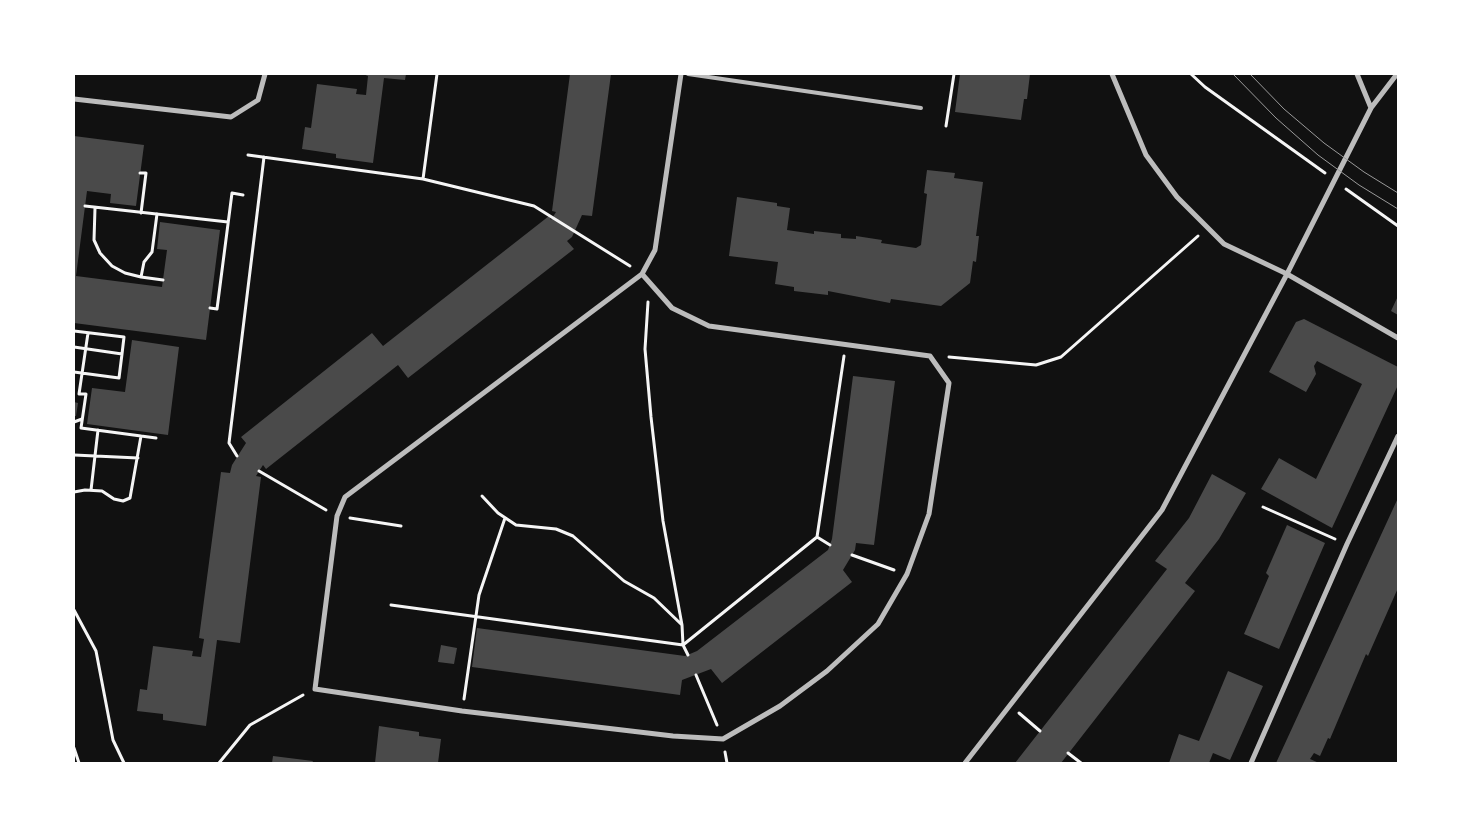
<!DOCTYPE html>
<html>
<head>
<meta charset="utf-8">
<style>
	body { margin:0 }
	#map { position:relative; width:1472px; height:837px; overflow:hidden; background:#111; font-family:Lato,sans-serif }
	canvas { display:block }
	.frame { position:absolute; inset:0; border:75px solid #fff; pointer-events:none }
</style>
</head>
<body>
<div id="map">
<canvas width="1472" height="837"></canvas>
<div class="frame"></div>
</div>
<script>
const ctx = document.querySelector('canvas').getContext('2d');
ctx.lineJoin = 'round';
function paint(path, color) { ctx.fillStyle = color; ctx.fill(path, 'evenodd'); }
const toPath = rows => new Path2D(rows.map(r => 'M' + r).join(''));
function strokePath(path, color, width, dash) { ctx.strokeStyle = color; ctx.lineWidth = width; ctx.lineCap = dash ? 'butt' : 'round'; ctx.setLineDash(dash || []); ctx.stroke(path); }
paint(toPath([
	[363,74,406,74,405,80,384,78,373,163,336,158,336,154,302,149,305,127,311,128,317,84,357,89,356,94,366,95,368,76],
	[570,74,611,74,592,216,582,215,572,237,567,241,574,249,408,378,398,365,266,469,263,465,256,476,261,477,240,643,217,640,206,726,163,720,163,714,137,711,140,689,147,690,153,646,193,651,192,656,201,657,204,639,199,638,221,472,230,473,232,465,246,443,241,437,372,333,383,346,549,216,551,220,556,212,552,211],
	[960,74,1030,74,1027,99,1024,99,1021,120,955,112],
	[74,136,144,145,136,206,110,203,111,194,87,191,76,276,162,287,167,250,157,249,160,222,220,230,206,340,74,323],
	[927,170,955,173,954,178,983,182,976,236,979,236,976,262,973,261,970,283,941,306,891,299,890,303,828,291,828,295,794,291,794,287,775,284,778,262,729,256,737,197,777,203,777,206,790,208,787,230,814,234,814,231,841,234,841,238,856,239,856,236,882,240,881,243,916,248,921,245,927,194,924,193],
	[1398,296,1398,315,1391,311],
	[1304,319,1398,367,1398,385,1332,528,1261,489,1279,458,1316,479,1362,384,1317,361,1314,366,1316,374,1306,392,1269,372,1296,322],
	[132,340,179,347,168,435,87,424,92,388,125,392],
	[853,376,895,381,874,545,856,543,855,550,843,570,852,582,722,683,711,669,682,680,680,695,472,667,477,628,685,656,697,651,828,550,832,539],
	[74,402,78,403,76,416,74,416],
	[1212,474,1246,493,1219,539,1185,583,1195,591,1061,763,1015,763,1167,569,1155,561,1189,518],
	[1398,498,1398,588,1368,656,1366,654,1330,739,1328,738,1320,756,1314,753,1310,759,1319,763,1276,763],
	[1287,525,1325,543,1279,649,1244,634,1269,576,1266,573],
	[441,645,457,648,454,664,438,662],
	[1228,671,1263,686,1230,760,1213,753,1209,763,1169,763,1179,734,1199,741],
	[379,726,419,732,419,736,441,739,438,763,375,763],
	[273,756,313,761,312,763,272,763]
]), '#4a4a4a');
strokePath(toPath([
	[1191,74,1205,87,1325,173],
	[946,126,954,74],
	[248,155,423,179,437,74],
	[140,173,146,173,141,213],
	[423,179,534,206,630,266],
	[1346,189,1398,226],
	[85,206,228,222],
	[95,208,94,240,100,253,112,266,125,273,141,277],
	[157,214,152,252,144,262,141,277,163,280],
	[648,302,645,349,651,417,663,521,682,625,683,645,688,655],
	[210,308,217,309,232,193,243,195],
	[74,331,124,337,122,354,74,347],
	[88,333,79,394,86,394,81,428,156,438],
	[949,357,1036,365,1061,357,1198,236],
	[74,372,119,378,122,354],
	[74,422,82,419],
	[74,455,138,458],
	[237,456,229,443,264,157],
	[259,471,326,510],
	[91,490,98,430],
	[74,492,85,490,102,491,114,499,123,501,130,498,141,436],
	[482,496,498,513,516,525,556,529,573,536,624,581,654,598,681,624],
	[1263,507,1335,539],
	[350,518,401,526],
	[817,537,830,545],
	[852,555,894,570],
	[391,605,683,645,817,537,844,356],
	[74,610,96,651,113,740,124,763],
	[696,675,717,725],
	[464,699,479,595,505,518],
	[1019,713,1040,731],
	[74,748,79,763],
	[725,752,727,763],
	[1068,753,1081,763],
	[219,763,250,725,303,695]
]), '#f5f5f5', 3);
strokePath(toPath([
	[688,74,921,108]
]), '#bcbcbc', 4);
strokePath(toPath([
	[1112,74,1146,155,1177,197,1224,244,1287,274,1398,338],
	[1357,74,1371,108],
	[74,99,231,117,258,100,265,74],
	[642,274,672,308,709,326,930,356,949,383,929,514,907,574,878,624,827,671,780,706,723,739,673,736,462,711,315,689,337,516,345,497,642,274,655,250,681,74],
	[965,763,1162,510,1287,274,1371,108,1397,74],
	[1251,763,1347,544,1398,436]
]), '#bcbcbc', 5);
strokePath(toPath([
	[1233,74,1276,118,1318,155,1359,185,1398,209],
	[1250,74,1284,109,1324,143,1364,172,1398,193]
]), '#9a9a9a', 1);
</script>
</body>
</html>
